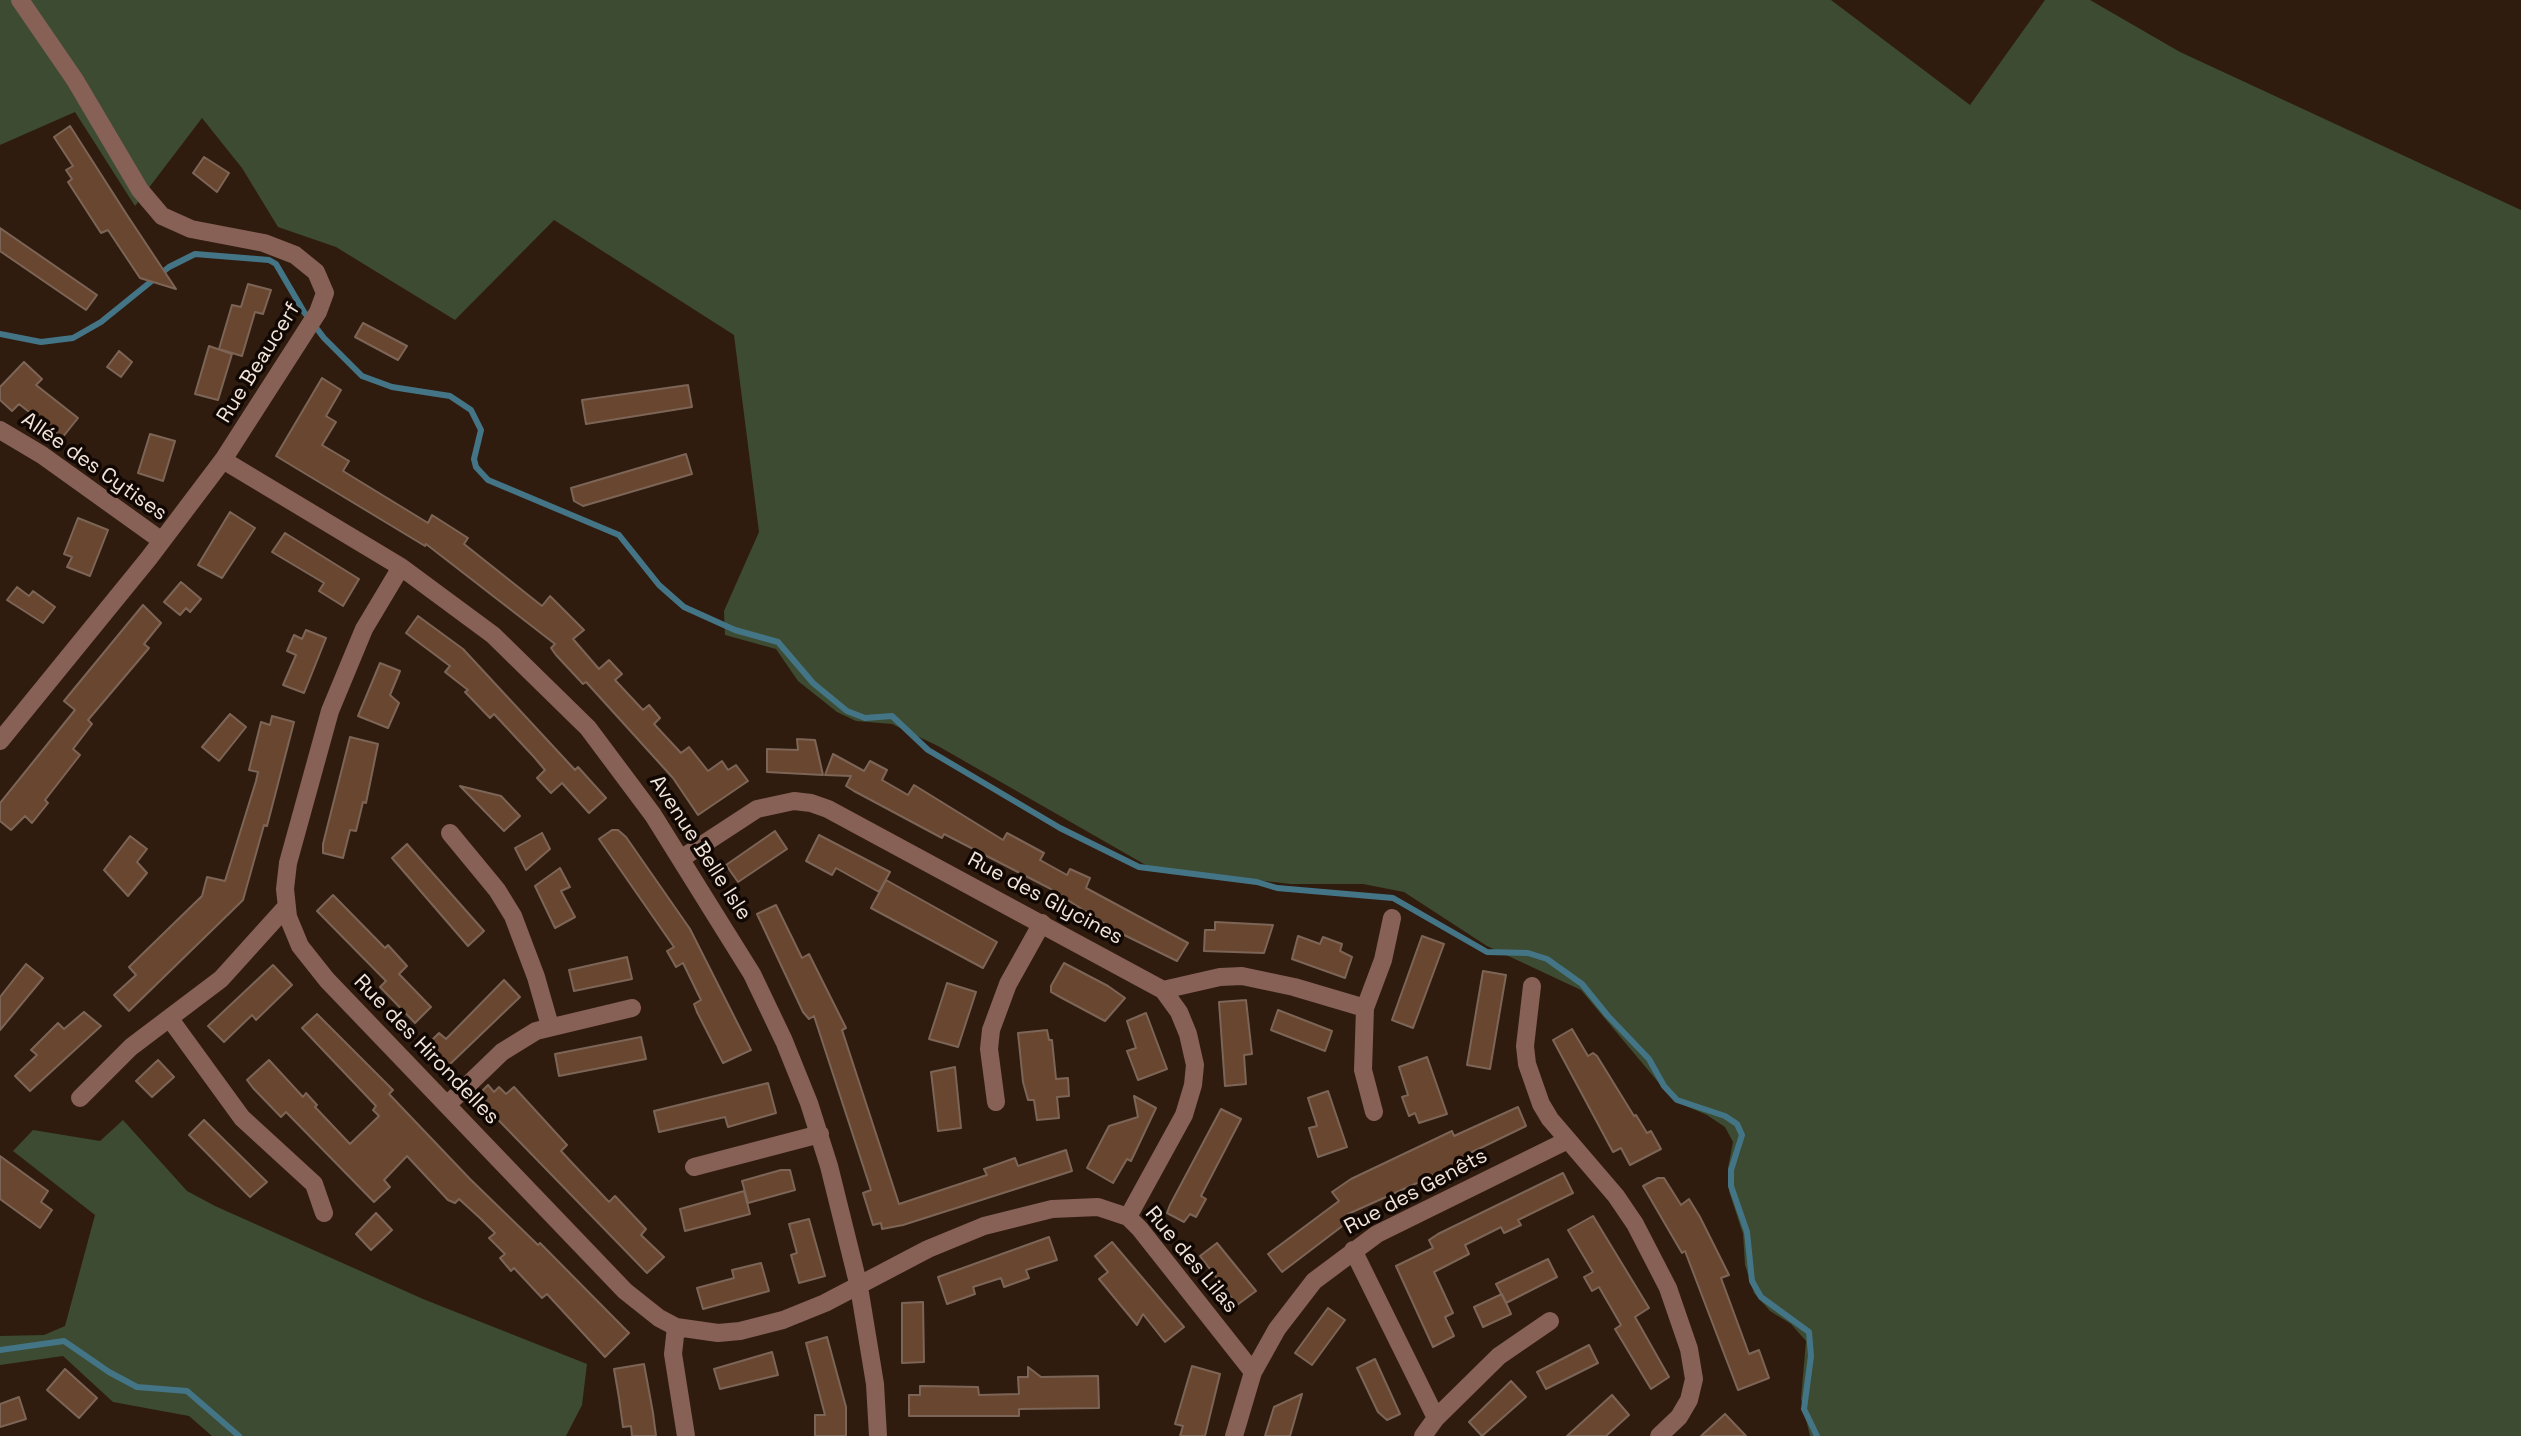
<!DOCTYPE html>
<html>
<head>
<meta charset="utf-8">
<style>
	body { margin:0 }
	canvas { display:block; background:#2f1c0f }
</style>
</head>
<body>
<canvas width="2521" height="1436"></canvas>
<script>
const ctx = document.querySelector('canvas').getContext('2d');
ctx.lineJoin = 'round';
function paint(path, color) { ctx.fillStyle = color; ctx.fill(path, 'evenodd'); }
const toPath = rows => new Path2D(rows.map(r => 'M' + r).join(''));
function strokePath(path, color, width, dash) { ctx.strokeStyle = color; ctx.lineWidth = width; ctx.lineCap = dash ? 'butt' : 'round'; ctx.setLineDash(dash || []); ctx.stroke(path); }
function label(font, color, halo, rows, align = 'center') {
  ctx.font = font + ' "Space Grotesk",sans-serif'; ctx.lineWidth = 7; ctx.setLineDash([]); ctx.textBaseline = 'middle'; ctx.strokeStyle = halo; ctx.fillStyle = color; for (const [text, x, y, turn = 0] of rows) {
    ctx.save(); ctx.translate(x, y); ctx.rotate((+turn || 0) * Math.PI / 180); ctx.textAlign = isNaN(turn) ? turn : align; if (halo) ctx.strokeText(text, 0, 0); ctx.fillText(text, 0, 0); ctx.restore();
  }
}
paint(toPath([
	[0,0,1831,0,1970,105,2045,0,2090,0,2180,52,2521,210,2521,1436,1810,1436,1801,1399,1806,1341,1791,1324,1770,1311,1754,1293,1745,1265,1743,1234,1729,1191,1728,1168,1733,1142,1725,1127,1707,1115,1674,1101,1581,990,1487,946,1404,892,1363,884,1291,884,1151,868,938,746,892,724,856,721,837,712,798,681,776,649,725,635,724,611,759,532,734,335,554,220,455,320,336,247,278,227,242,168,202,118,135,206,75,112,0,145],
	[123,1120,187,1191,215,1206,423,1299,587,1364,582,1405,566,1436,212,1436,189,1416,113,1402,63,1356,0,1365,0,1336,44,1335,65,1326,95,1215,13,1151,33,1130,100,1141]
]), '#3c4b31');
strokePath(toPath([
	[0,334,41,342,73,338,101,322,169,267,195,254,269,260,276,264,304,312,324,338,362,376,392,387,450,396,471,410,481,430,474,459,476,467,488,480,619,535,659,585,684,607,735,630,778,642,813,683,847,711,865,718,892,716,928,750,1060,828,1139,867,1257,882,1277,888,1393,898,1487,952,1528,953,1547,959,1582,984,1608,1016,1649,1059,1664,1086,1677,1100,1725,1116,1737,1124,1742,1135,1731,1170,1731,1186,1747,1232,1752,1281,1761,1297,1809,1332,1811,1356,1804,1409,1817,1436],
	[0,1350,64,1341,109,1372,137,1387,187,1391,239,1436]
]), '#447586', 6);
const building = toPath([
	[70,126,127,215,176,289,140,278,108,230,101,233,68,182,72,179,66,170,73,166,54,137,70,126],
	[204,157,229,173,217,192,193,173,204,157],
	[0,228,97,295,86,310,0,251,0,228],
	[248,284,271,290,263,314,255,312,242,356,219,349,232,305,241,307,248,284],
	[363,323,407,346,398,360,355,337,363,323],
	[209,346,232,354,218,400,195,394,209,346],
	[119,351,132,362,121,377,107,367,119,351],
	[24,362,42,379,36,385,78,418,62,438,19,404,12,411,0,400,0,387,24,362],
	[322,378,341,390,326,416,336,422,322,445,349,461,343,471,428,523,432,515,468,538,464,544,542,606,550,596,584,630,573,639,599,669,609,660,622,674,615,680,643,710,649,705,660,718,654,724,681,753,689,747,708,771,722,761,728,770,736,765,748,781,698,815,673,778,586,682,583,684,556,655,551,648,555,644,426,544,425,546,276,456,322,378],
	[688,385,692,407,586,424,582,400,688,385],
	[150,434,175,441,163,481,138,473,150,434],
	[686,454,692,474,583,506,574,501,571,488,686,454],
	[230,512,255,528,222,578,198,565,230,512],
	[78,518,108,530,90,576,67,567,72,557,64,554,78,518],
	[285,533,359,579,343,606,319,591,324,583,272,552,285,533],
	[181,582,201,599,190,612,186,608,180,615,164,602,181,582],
	[17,587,29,596,33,591,55,607,43,623,7,600,17,587],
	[143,605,161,623,144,644,149,648,88,720,92,724,73,749,80,755,45,800,48,803,32,823,25,816,11,830,0,821,0,803,75,710,64,701,143,605],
	[418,616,463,649,575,770,578,767,606,798,589,813,562,783,551,793,537,778,545,770,534,757,494,714,490,718,465,692,468,690,445,672,450,666,406,633,418,616],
	[306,630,326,638,304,693,283,685,296,655,287,651,294,635,302,639,306,630],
	[380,663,400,671,390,695,399,703,388,728,358,716,380,663],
	[230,714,246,727,219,761,202,747,230,714],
	[272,716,294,722,267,826,264,825,243,900,129,1011,114,995,136,975,129,967,202,896,207,877,225,881,256,781,258,772,249,770,261,722,270,725,272,716],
	[350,737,378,744,366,803,363,802,356,831,350,830,343,858,323,853,323,844,350,737],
	[797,739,815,740,823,775,767,772,767,749,798,750,797,739],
	[833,754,864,771,870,761,887,770,882,780,908,795,914,785,1003,840,1007,833,1044,853,1040,860,1067,875,1070,869,1090,878,1086,888,1188,943,1177,961,1116,931,1049,888,944,834,942,838,854,791,846,786,851,776,825,775,833,754],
	[460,786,501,796,520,816,504,831,460,786],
	[612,830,618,830,626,837,690,929,751,1050,723,1063,697,1012,694,1004,701,1000,683,963,676,967,667,951,674,947,599,839,612,830],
	[775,831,787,849,738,882,726,865,775,831],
	[542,833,550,849,526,870,515,848,542,833],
	[819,835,890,872,879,892,836,868,832,875,806,861,819,835],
	[130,836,147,849,137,862,147,873,128,896,104,870,130,836],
	[407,844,484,931,468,946,392,858,407,844],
	[560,868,570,887,561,891,575,917,555,928,535,886,560,868],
	[886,880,997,942,983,968,871,908,886,880],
	[333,895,385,948,388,945,407,966,399,974,431,1007,415,1023,380,987,386,981,317,911,333,895],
	[776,905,802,958,809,954,846,1028,842,1030,899,1204,987,1175,984,1169,1015,1158,1018,1166,1066,1150,1072,1171,903,1225,882,1229,881,1223,873,1225,863,1193,871,1190,814,1016,809,1019,803,1012,757,914,776,905],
	[1215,922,1273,925,1264,953,1204,951,1205,930,1215,930,1215,922],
	[1298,936,1320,944,1323,937,1342,944,1340,951,1352,957,1345,978,1292,959,1298,936],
	[1422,936,1444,944,1413,1028,1392,1020,1422,936],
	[627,957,632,979,574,991,569,970,627,957],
	[1064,963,1108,986,1125,998,1105,1021,1060,997,1051,992,1051,986,1064,963],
	[26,964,43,978,0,1030,0,997,26,964],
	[273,965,292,985,256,1020,252,1015,224,1042,208,1026,273,965],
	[1483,971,1506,975,1490,1069,1467,1065,1483,971],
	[504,980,520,997,448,1066,427,1045,439,1033,446,1039,504,980],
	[947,983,976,992,958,1047,929,1039,947,983],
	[1246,1000,1252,1054,1244,1055,1246,1084,1225,1086,1219,1002,1246,1000],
	[1278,1010,1332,1031,1325,1051,1271,1030,1278,1010],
	[84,1012,101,1026,30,1091,15,1076,37,1055,31,1050,58,1023,64,1029,84,1012],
	[1146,1013,1167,1069,1138,1080,1127,1051,1136,1048,1127,1021,1146,1013],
	[317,1014,393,1090,389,1094,470,1179,538,1245,540,1243,629,1333,605,1357,547,1294,542,1298,514,1268,511,1271,500,1258,505,1254,489,1238,495,1233,481,1219,459,1199,455,1203,448,1200,407,1156,384,1180,390,1187,374,1202,286,1112,281,1117,253,1088,247,1080,269,1060,303,1097,306,1093,317,1105,315,1107,350,1144,379,1116,373,1110,376,1106,302,1028,317,1014],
	[1572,1029,1588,1056,1593,1053,1597,1056,1634,1116,1636,1115,1647,1133,1651,1131,1661,1149,1630,1165,1621,1148,1613,1152,1553,1040,1572,1029],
	[1047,1030,1049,1040,1052,1040,1056,1079,1068,1078,1069,1096,1057,1097,1059,1118,1037,1120,1034,1100,1028,1100,1023,1082,1018,1033,1047,1030],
	[641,1037,646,1059,559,1076,555,1054,641,1037],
	[1427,1057,1447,1114,1419,1123,1415,1113,1409,1116,1402,1097,1408,1095,1399,1067,1427,1057],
	[158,1060,174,1077,152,1097,136,1081,158,1060],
	[955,1067,961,1128,938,1131,931,1072,955,1067],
	[768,1083,776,1113,728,1127,725,1117,659,1132,654,1111,768,1083],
	[488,1085,494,1092,499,1087,506,1094,514,1087,567,1145,561,1151,575,1166,609,1202,615,1196,646,1229,641,1235,664,1257,647,1273,476,1097,488,1085],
	[1328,1091,1347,1147,1318,1157,1309,1128,1317,1126,1308,1098,1328,1091],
	[1134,1096,1156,1108,1131,1161,1127,1159,1113,1183,1087,1168,1109,1126,1138,1117,1134,1096],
	[1518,1107,1526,1126,1464,1156,1466,1161,1348,1214,1351,1218,1345,1224,1282,1272,1268,1254,1339,1201,1332,1192,1351,1179,1452,1131,1454,1136,1518,1107],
	[1221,1109,1241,1119,1201,1196,1206,1199,1196,1217,1190,1214,1184,1222,1167,1213,1170,1205,1221,1109],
	[204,1120,267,1182,250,1197,189,1135,204,1120],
	[0,1156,48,1191,41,1202,52,1210,40,1228,0,1199,0,1156],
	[781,1170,790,1170,795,1190,748,1203,742,1181,781,1170],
	[1563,1173,1573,1193,1518,1220,1521,1225,1504,1233,1501,1227,1465,1245,1469,1254,1434,1272,1453,1313,1445,1317,1454,1336,1433,1347,1396,1266,1433,1248,1429,1240,1438,1234,1563,1173],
	[1658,1178,1664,1178,1681,1205,1689,1199,1700,1217,1729,1275,1721,1278,1749,1354,1759,1350,1769,1378,1738,1390,1685,1251,1682,1253,1643,1186,1658,1178],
	[744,1191,750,1214,685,1231,680,1209,744,1191],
	[376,1213,392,1230,371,1250,356,1234,376,1213],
	[1593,1216,1649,1308,1635,1317,1669,1377,1651,1389,1615,1329,1621,1325,1599,1287,1592,1291,1584,1277,1593,1272,1568,1230,1593,1216],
	[809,1219,825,1276,799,1283,791,1255,797,1253,789,1224,809,1219],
	[1049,1237,1057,1260,1026,1270,1029,1278,1004,1287,1001,1278,973,1287,975,1294,947,1304,938,1277,1049,1237],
	[1112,1242,1184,1327,1165,1342,1143,1314,1137,1325,1099,1279,1108,1272,1095,1256,1112,1242],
	[1217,1243,1256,1291,1237,1305,1200,1256,1217,1243],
	[1548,1259,1557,1277,1506,1303,1496,1284,1548,1259],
	[761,1263,769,1291,703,1309,697,1288,734,1278,732,1270,761,1263],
	[1502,1294,1511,1314,1483,1327,1474,1307,1502,1294],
	[923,1302,924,1362,902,1363,902,1303,923,1302],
	[1328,1308,1345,1320,1312,1365,1295,1353,1328,1308],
	[827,1337,846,1407,846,1436,815,1436,815,1415,825,1415,806,1343,827,1337],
	[1589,1345,1598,1363,1546,1389,1537,1372,1589,1345],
	[772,1352,778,1375,720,1389,714,1369,772,1352],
	[1375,1359,1400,1414,1387,1420,1378,1412,1357,1368,1375,1359],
	[644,1364,653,1413,656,1436,632,1436,631,1426,623,1427,619,1398,614,1369,644,1364],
	[1192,1366,1220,1374,1205,1436,1180,1436,1183,1426,1175,1424,1192,1366],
	[1028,1367,1041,1377,1098,1376,1099,1408,1019,1409,1019,1416,909,1416,909,1395,920,1395,920,1386,978,1387,979,1395,1019,1394,1018,1377,1028,1377,1028,1367],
	[65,1369,97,1398,79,1418,47,1390,65,1369],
	[1511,1381,1526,1397,1482,1436,1469,1422,1511,1381],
	[1302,1394,1290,1436,1265,1436,1274,1407,1302,1394],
	[1612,1395,1629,1415,1606,1436,1567,1436,1612,1395],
	[19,1397,26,1419,0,1427,0,1404,19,1397],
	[1725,1414,1746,1436,1701,1436,1725,1414]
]);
paint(building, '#69462f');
strokePath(building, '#7c6556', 2);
strokePath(toPath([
	[0,430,42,455,162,541],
	[223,460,401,567,493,635,588,728,653,815,752,974,784,1041,809,1103,829,1166,859,1287,875,1384,878,1436],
	[401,567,364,629,330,711,288,863,285,889,288,917,300,946,327,980,625,1291,659,1318,676,1327,718,1333,740,1331,783,1320,825,1303,928,1249,984,1226,1052,1209,1098,1207,1128,1217,1140,1229,1253,1372],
	[0,741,149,558,223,460,318,312,325,293,316,272,295,255,264,243,191,229,162,216,140,190,75,80,20,0],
	[450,833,497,890,513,916,536,977,550,1026],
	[682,858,757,809,794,801,811,803,828,809,1163,990,1179,1012,1188,1034,1195,1065,1193,1085,1184,1115,1128,1217],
	[1532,986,1525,1046,1527,1064,1541,1104,1550,1119,1616,1196,1635,1224,1668,1288,1689,1349,1694,1379,1689,1400,1679,1417,1659,1436],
	[1163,990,1220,977,1242,976,1294,987,1365,1008,1383,960,1392,918],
	[1365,1008,1363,1070,1374,1112],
	[170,1019,242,1118,314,1184,324,1213],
	[80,1098,131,1047,221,979,286,907],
	[996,1102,989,1049,991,1030,1008,984,1042,923],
	[447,1105,502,1052,536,1031,632,1008],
	[694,1167,820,1134],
	[1353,1250,1436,1418,1423,1436],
	[676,1327,673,1354,686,1436],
	[1436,1418,1499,1356,1550,1321],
	[1234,1436,1253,1372,1277,1329,1314,1281,1377,1234,1568,1140]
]), '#876056', 18);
label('21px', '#f2e5dc', '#110804', [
	["Rue Beaucerf",259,363,-58],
	["Allée des Cytises",94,467,35],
	["Avenue Belle Isle",700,848,57],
	["Rue des Glycines",1045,899,28],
	["Rue des Hirondelles",426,1050,46],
	["Rue des Genêts",1416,1192,-28],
	["Rue des Lilas",1191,1260,50]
]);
</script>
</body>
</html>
